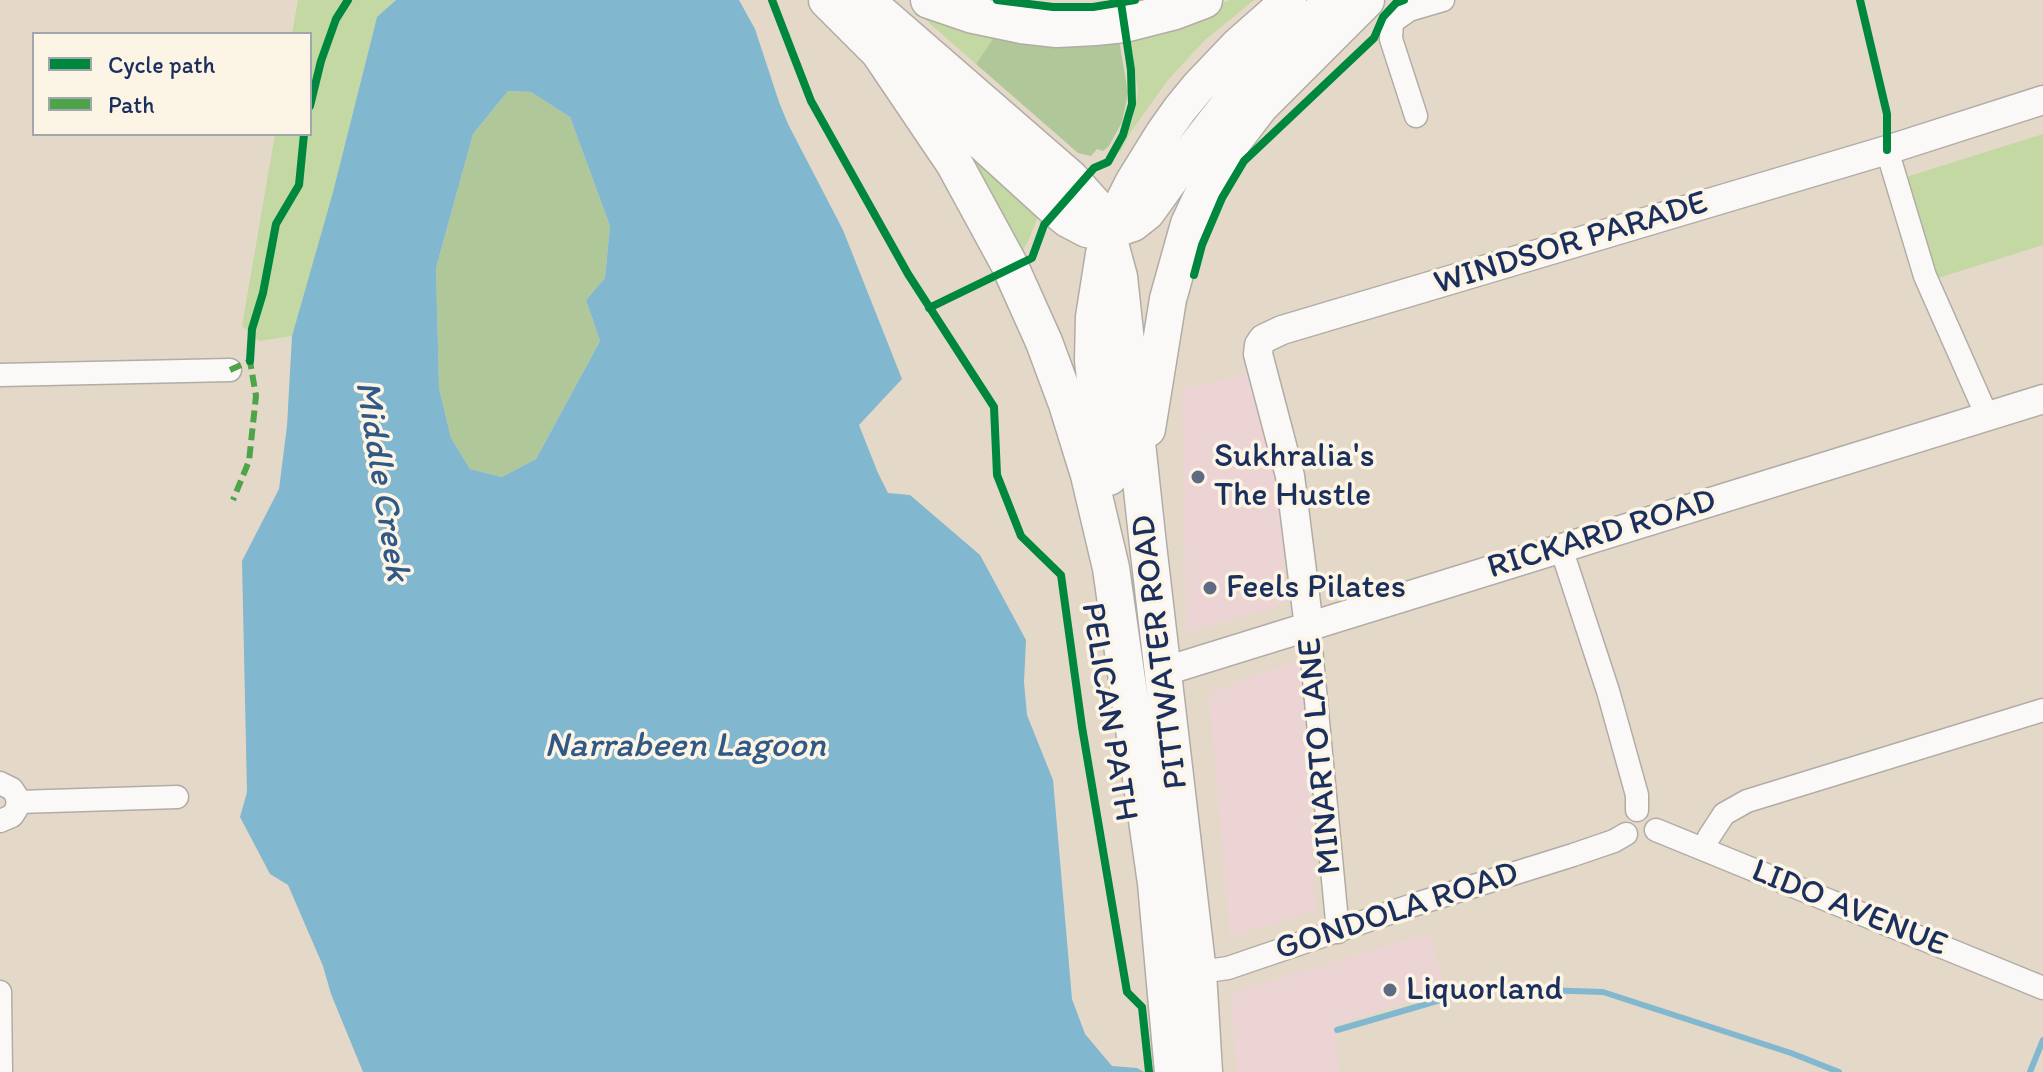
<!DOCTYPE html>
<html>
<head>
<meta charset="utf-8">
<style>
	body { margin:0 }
	#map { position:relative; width:2043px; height:1072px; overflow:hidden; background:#e4d9c8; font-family:Itim,sans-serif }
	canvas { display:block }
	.legend { position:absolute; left:32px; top:32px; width:280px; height:104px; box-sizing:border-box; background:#fcf5e5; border:2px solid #a2a6af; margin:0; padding:10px 14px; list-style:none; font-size:24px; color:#1b2f5e }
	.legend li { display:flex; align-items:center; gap:16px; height:40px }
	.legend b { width:40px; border:2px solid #a2a6af }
</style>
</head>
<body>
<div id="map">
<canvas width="2043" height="1072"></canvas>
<ul class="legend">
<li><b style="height:10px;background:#00873e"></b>Cycle path</li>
<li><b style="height:10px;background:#4fa44a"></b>Path</li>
</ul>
</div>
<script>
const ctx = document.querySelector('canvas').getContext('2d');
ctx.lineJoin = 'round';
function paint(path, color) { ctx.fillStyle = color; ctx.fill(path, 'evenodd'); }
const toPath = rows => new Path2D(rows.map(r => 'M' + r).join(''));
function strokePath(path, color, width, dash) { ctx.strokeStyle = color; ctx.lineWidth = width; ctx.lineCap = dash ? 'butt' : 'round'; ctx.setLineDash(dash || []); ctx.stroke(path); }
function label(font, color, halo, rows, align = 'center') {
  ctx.font = font + ' Itim,sans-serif'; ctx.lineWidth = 7; ctx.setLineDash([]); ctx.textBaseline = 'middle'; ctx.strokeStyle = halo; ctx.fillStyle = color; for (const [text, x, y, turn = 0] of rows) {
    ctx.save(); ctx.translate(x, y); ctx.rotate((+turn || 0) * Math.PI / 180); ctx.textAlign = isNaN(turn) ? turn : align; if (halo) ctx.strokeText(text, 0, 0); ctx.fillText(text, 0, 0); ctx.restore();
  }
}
paint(toPath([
	[1247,374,1278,475,1287,603,1186,633,1182,389],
	[1307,657,1315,911,1230,937,1209,693],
	[1429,933,1446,989,1336,1024,1339,1072,1237,1072,1231,1001,1234,994,1237,991]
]), '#ecd4d5');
paint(toPath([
	[298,0,396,0,377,17,333,192,292,336,259,341,242,326,275,134,310,134,310,34,292,34],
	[1230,0,1254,0,1205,40,1190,56,1168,80,1130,133,1120,152,1117,150,1132,122,1138,91,1130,37],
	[920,15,998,31,976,64],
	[940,118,1038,216,1027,244,1020,253],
	[2043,134,2043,245,1935,279,1906,177]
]), '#c4d8a3');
paint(toPath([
	[998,31,1118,34,1128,93,1122,122,1109,146,1103,151,1097,149,1091,156,1078,153,976,64],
	[508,91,531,92,570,117,610,226,605,278,586,300,600,341,536,459,502,477,470,469,451,438,439,388,436,268,473,134]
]), '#b0c799');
paint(toPath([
	[396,0,739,0,755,29,779,102,788,124,843,230,902,379,859,425,878,473,888,493,910,495,980,555,1026,640,1024,682,1027,715,1053,780,1072,999,1085,1034,1112,1066,1137,1068,1144,1072,363,1072,331,994,323,966,288,885,270,874,240,817,247,792,242,561,279,489,287,426,292,336,333,192,377,17],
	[508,91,531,92,570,117,610,226,605,278,586,300,600,341,536,459,502,477,470,469,451,438,439,388,436,268,473,134]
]), '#81b7cf');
strokePath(toPath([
	[1337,1030,1482,988,1603,992,1791,1053,1839,1072],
	[2030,1072,2043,1040]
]), '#81b7cf', 6);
const minor = toPath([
	[1416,116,1391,39,1392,22,1409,10,1443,0],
	[1887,150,1925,276,1987,416],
	[0,375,230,370],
	[1561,548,1608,691,1637,795,1637,810],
	[1309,627,1338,932],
	[0,783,12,789,16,795,18,802,16,810,12,816,0,821],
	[18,802,177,797],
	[1656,830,2043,988],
	[1704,849,1709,837,1724,814,1747,801,2043,710],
	[1186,974,1228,968,1410,906,1573,855,1614,841,1626,834],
	[0,992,1,1072]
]);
const tertiary = toPath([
	[1309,627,1290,476,1258,354,1259,345,1263,339,1282,330,1887,150,2043,100],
	[1162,672,2043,399]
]);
const primary = toPath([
	[1107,233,1133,224,1147,213,1188,156,1233,98,1279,48,1333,0],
	[1107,233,1132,183,1163,133,1180,109,1198,87,1238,45,1289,0]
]);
const trunk = toPath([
	[827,0,879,52,924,89,1057,210,1068,219,1087,229,1107,233],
	[865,0,1070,178,1096,207,1107,233,1119,277,1148,545,1198,973,1204,1072],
	[929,0,973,15,1021,25,1057,29,1095,27,1124,24,1175,11,1204,0],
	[879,52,954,163,1009,264,1044,342,1067,404,1089,475,1111,568,1156,883,1173,1072],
	[1104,254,1094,317,1093,360,1098,408,1109,477],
	[1147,429,1168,299,1189,224,1210,179,1234,140,1260,106,1366,0]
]);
strokePath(minor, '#b1aca6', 25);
strokePath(tertiary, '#b1aca6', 31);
strokePath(primary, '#b1aca6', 37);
strokePath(trunk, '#b1aca6', 39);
strokePath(minor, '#fbf9f7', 22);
strokePath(tertiary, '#fbf9f7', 28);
strokePath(primary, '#fbf9f7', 34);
strokePath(trunk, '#fbf9f7', 36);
strokePath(toPath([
	[230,370,250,361,256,396,249,461,233,500]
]), '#4fa44a', 6, [12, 6]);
strokePath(toPath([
	[772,0,811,101,908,274,994,407,997,475,1021,536,1061,575,1082,727,1127,992,1142,1007,1149,1072],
	[997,0,1053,7,1093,7,1135,0],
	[1860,0,1887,114,1887,150],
	[310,106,321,61,336,19,348,0],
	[1194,275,1202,245,1222,198,1244,161,1374,38,1383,17,1396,3,1404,0],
	[929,308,1032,258,1044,225,1094,168,1108,162,1123,135,1132,104,1131,70,1121,3],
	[250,361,252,329,263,293,276,224,299,185,304,134]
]), '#00873e', 8);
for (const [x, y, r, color] of [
	[1198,477,8,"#616a83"],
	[1210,588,8,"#616a83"],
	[1390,990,8,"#616a83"]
]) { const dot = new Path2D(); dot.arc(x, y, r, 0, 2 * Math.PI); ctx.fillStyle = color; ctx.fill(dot); strokePath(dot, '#fcf5e5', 3); }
label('34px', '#1b2f5e', '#fcf5e5', [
	["WINDSOR PARADE",1571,244,-17],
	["RICKARD ROAD",1602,535,-17],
	["PITTWATER ROAD",1161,652,-97],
	["PELICAN PATH",1108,712,81],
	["MINARTO LANE",1321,756,-95],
	["LIDO AVENUE",1849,909,22],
	["GONDOLA ROAD",1397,912,-18]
]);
label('34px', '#1b2f5e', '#fcf5e5', [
	["Sukhralia's",1214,457],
	["The Hustle",1214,496],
	["Feels Pilates",1226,588],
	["Liquorland",1406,990]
], 'left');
label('italic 36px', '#305987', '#fcf5e5', [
	["Middle Creek",381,481,81],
	["Narrabeen Lagoon",685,747]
]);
</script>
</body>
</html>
